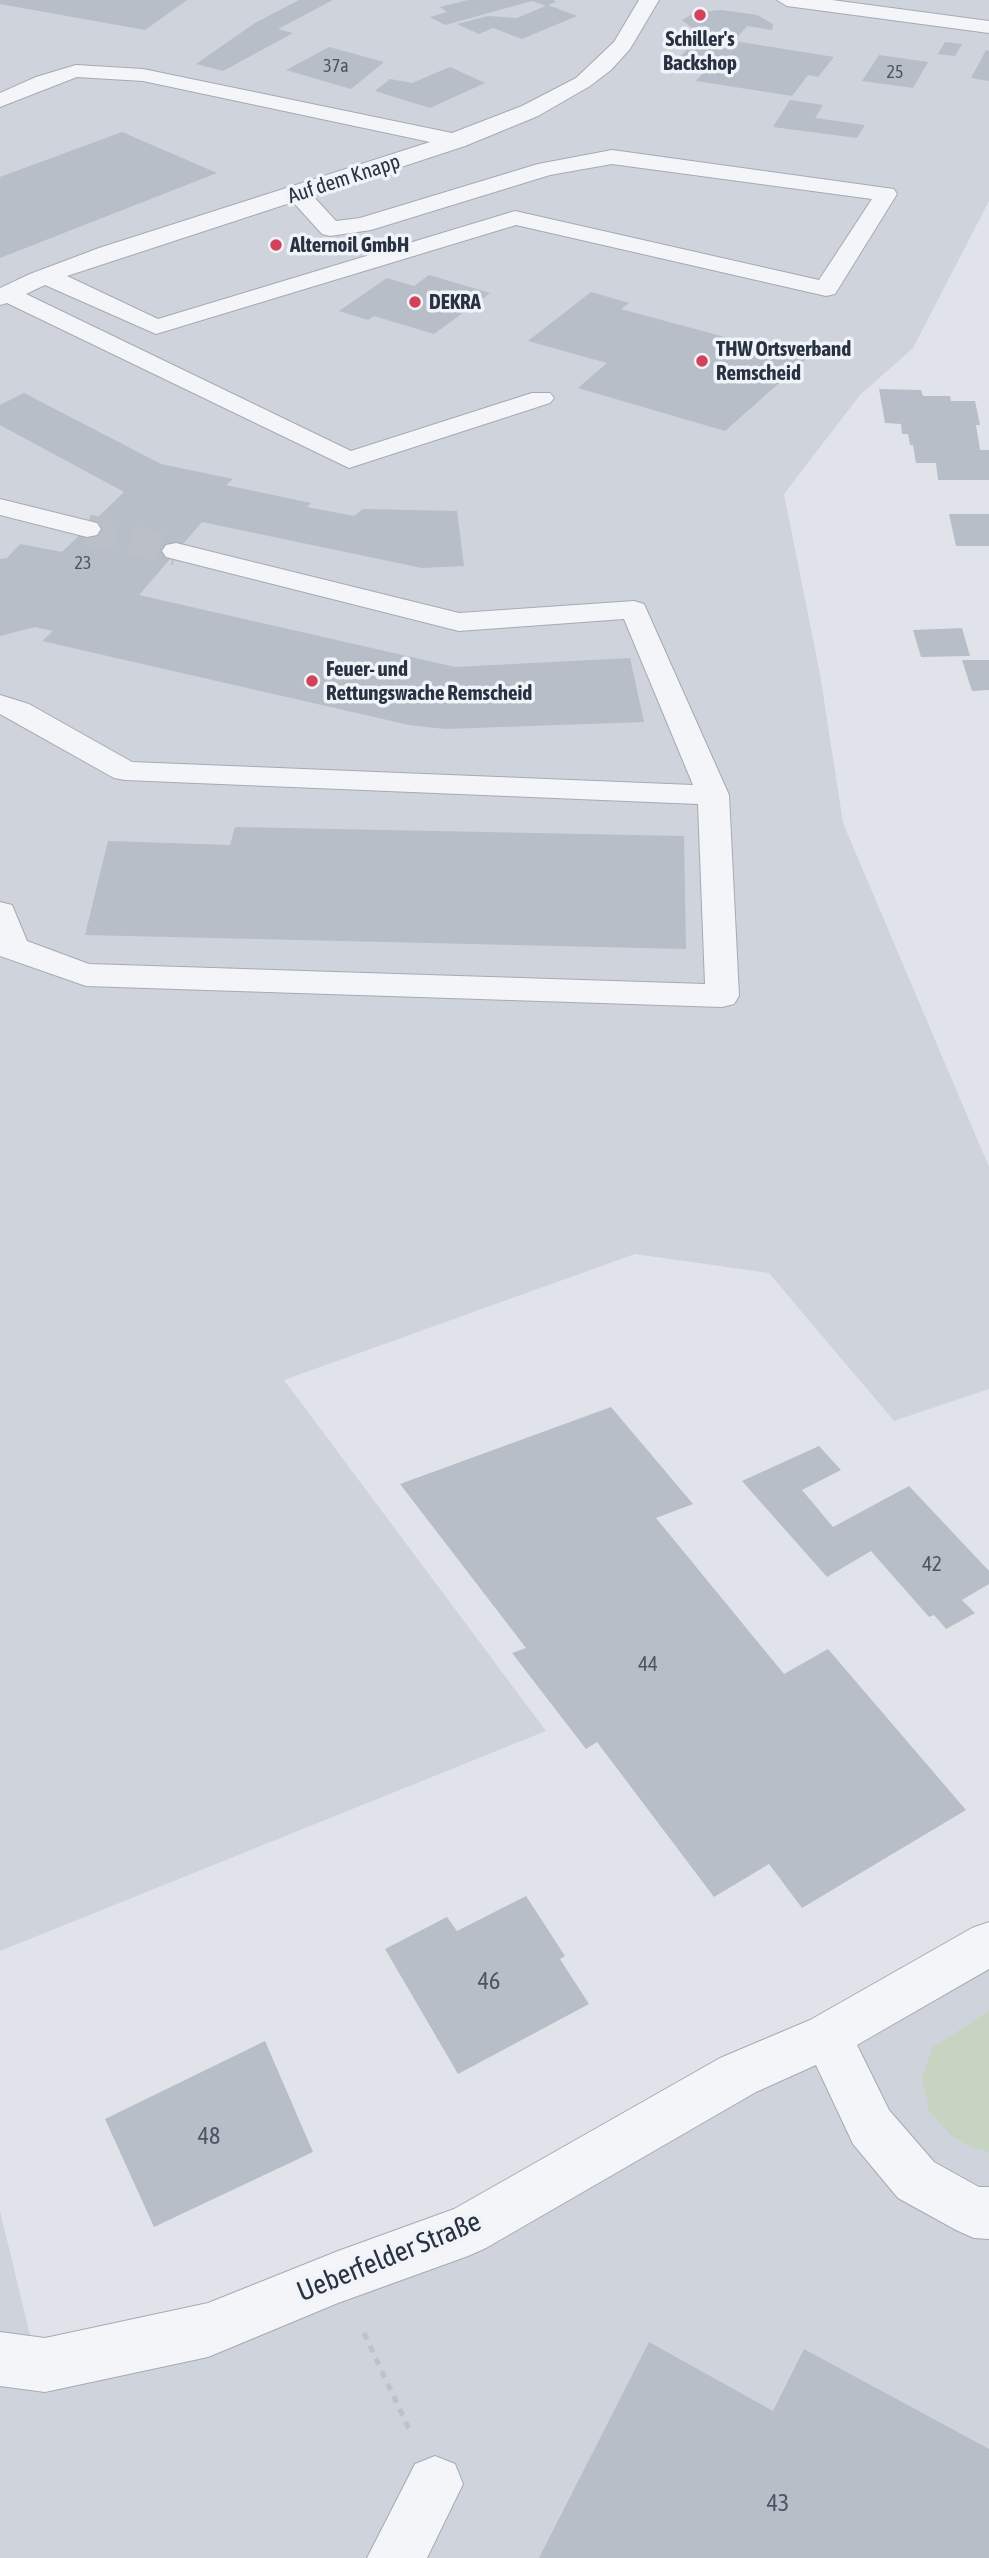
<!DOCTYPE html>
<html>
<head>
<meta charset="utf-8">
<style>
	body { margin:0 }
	canvas { display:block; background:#e0e4ea }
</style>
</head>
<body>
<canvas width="989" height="2558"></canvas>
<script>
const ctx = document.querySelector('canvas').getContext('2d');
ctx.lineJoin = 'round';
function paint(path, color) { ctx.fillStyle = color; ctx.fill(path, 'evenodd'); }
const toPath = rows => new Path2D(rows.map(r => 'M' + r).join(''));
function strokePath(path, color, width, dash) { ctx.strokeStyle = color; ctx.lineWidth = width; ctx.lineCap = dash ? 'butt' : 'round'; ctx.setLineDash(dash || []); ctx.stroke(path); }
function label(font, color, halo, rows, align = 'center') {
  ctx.font = font + ' "Asap Condensed",sans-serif'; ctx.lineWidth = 7; ctx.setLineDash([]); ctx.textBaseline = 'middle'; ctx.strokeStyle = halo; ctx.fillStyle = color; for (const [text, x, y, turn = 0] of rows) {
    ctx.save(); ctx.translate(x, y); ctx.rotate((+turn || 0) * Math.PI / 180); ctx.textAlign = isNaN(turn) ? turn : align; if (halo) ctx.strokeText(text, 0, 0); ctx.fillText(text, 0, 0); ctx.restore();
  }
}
paint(toPath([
	[0,0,989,0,989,201,913,348,860,395,784,494,820,674,843,823,989,1167,989,1389,894,1421,769,1273,635,1254,284,1380,546,1731,0,1951],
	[989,1944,989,2558,0,2558,0,2211,36,2360,238,2327]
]), '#ced3dc');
paint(toPath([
	[989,2011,989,2152,972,2147,952,2136,929,2111,922,2079,932,2048]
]), '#c6d4c1');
paint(toPath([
	[0,0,187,0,145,30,0,4],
	[299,0,333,0,278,29,293,33,223,71,196,64,255,23],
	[468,0,553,0,556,2,546,6,532,1,445,25,430,17,447,12,440,7],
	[548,5,577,16,522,39,493,28,479,34,457,24,488,16,517,18],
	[722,10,757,15,773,24,772,30,747,26,734,41,834,57,818,77,808,75,792,96,696,81,713,61,681,56,699,36,693,35,697,32,682,20,696,12],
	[945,42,962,44,955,56,938,54],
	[329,47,384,62,351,89,286,70],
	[986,50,989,51,989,81,971,78],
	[879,55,928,62,913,88,862,81],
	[450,67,485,83,430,108,375,91,390,79,412,83],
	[790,100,823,105,815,118,865,125,857,138,773,127],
	[122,132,217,173,0,258,0,177],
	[429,275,490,293,434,334,374,316,368,320,339,311,387,278,414,286],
	[591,292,629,303,621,309,806,359,725,431,578,388,607,363,528,341],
	[879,389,921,390,923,396,950,396,951,401,975,401,980,425,976,425,980,450,989,450,989,480,938,480,936,463,916,463,913,445,910,445,908,434,902,434,901,424,885,423],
	[24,393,161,464,233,479,226,485,311,503,307,507,354,516,363,509,457,511,464,566,422,568,202,522,139,595,455,667,630,658,644,722,445,729,409,725,42,641,53,631,35,627,0,636,0,559,7,558,20,544,62,552,124,492,0,425,0,405],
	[949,514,989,514,989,546,956,546],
	[962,628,970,656,921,657,913,630],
	[962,660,989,660,989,690,972,691],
	[235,827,684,836,686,949,85,935,108,841,230,845],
	[611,1407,693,1504,656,1518,784,1674,828,1649,966,1810,802,1908,769,1864,714,1897,597,1742,586,1749,512,1653,526,1648,400,1484],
	[819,1446,841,1470,802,1490,833,1527,909,1486,989,1571,989,1584,962,1600,975,1613,946,1629,934,1615,929,1617,871,1551,827,1577,742,1481],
	[526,1896,565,1956,560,1959,589,2004,458,2074,385,1949,447,1917,457,1931],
	[265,2041,313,2152,154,2227,105,2119],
	[649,2342,773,2411,804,2349,989,2449,989,2558,539,2558]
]), '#b7bec7');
strokePath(toPath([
	[87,529,176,551]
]), '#bbc0c8', 30, [30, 15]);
const minor = toPath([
	[639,0,659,0,630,49,611,70,590,86,538,116,465,146,313,196,336,221,360,218,538,164,612,150,894,189,897,194,835,294,826,296,516,225,156,334,45,285,26,294,351,451,532,393,550,393,554,398,550,403,349,468,7,303,0,305,0,288,30,274,99,248,430,142,143,81,77,77,0,107,0,93,36,77,76,65,143,69,452,133,522,106,576,78,614,42,639,0],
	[612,164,872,199,819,280,515,211,158,319,67,276,293,202,322,234,330,236,371,230,550,175,612,164],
	[777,0,832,0,989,21,989,33,787,6,777,0],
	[0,499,97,523,101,529,97,535,87,537,0,515,0,499],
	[176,543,459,613,634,601,644,604,729,795,739,996,734,1004,722,1007,86,986,0,956,0,902,12,905,27,941,89,964,705,984,698,804,125,780,114,778,0,714,0,695,29,704,132,762,693,785,624,619,459,631,166,557,162,551,166,545,176,543],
	[989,1922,989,1969,857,2045,889,2110,934,2162,979,2187,989,2187,989,2239,974,2238,956,2230,898,2198,853,2144,816,2065,756,2092,486,2248,468,2256,338,2303,208,2357,45,2392,0,2386,0,2332,45,2338,208,2303,338,2251,454,2209,720,2058,810,2020,972,1928,989,1922],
	[435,2456,455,2464,463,2484,427,2558,367,2558,415,2464,435,2456]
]);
strokePath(minor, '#a5abb4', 2);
strokePath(toPath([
	[364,2333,409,2429]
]), '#bec2c9', 5, [7, 7]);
paint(minor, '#f3f5f8');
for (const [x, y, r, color] of [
	[700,15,7,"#d2425b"],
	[276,245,7,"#d2425b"],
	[415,302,7,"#d2425b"],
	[702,361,7,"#d2425b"],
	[312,681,7,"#d2425b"]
]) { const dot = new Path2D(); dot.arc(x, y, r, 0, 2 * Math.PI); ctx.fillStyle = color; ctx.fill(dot); strokePath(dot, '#f0f3f7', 2.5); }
label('18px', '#4c5563', null, [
	["37a",336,66],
	["25",895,72],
	["23",83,563]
]);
label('bold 21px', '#283242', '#f0f3f7', [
	["Schiller's",700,39,"center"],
	["Backshop",700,63,"center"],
	["Alternoil GmbH",290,245],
	["DEKRA",429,302],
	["THW Ortsverband",716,349],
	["Remscheid",716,373],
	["Feuer- und",326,669],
	["Rettungswache Remscheid",326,693]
], 'left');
label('21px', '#283242', '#f0f3f7', [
	["Auf dem Knapp",344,179,-18]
]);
label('21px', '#4c5563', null, [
	["42",932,1564],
	["44",648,1664]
]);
label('24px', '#4c5563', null, [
	["46",489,1981],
	["48",209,2136],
	["43",778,2503]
]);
label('28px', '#283242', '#f0f3f7', [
	["Ueberfelder Straße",389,2257,-22]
]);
</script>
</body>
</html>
